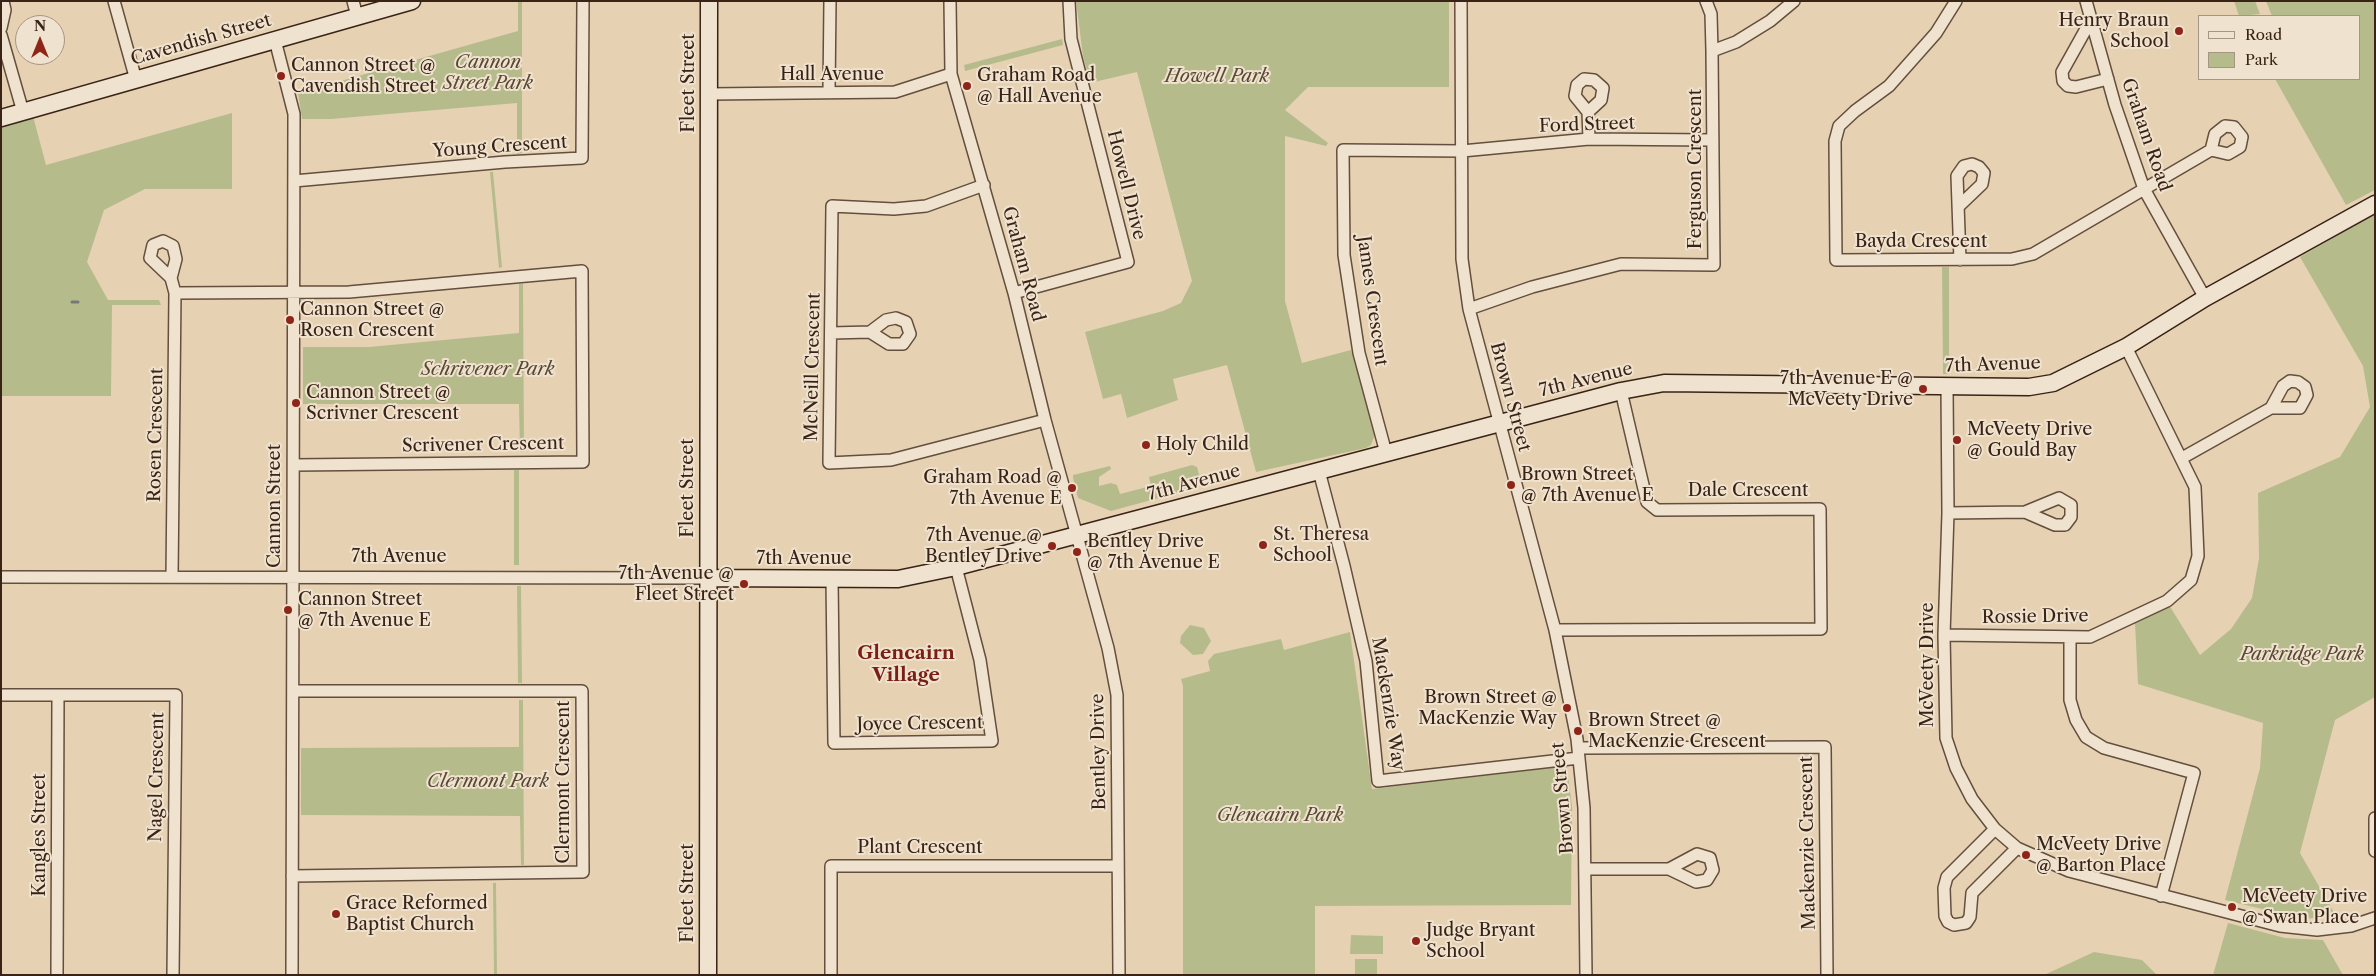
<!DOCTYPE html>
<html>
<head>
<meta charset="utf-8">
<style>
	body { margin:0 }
	#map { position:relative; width:2376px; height:976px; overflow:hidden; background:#e6d2b3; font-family:"Libre Caslon Text",serif }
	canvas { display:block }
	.frame { position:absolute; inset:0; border:2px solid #392216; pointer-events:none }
	.legend { position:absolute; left:2198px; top:15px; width:162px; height:65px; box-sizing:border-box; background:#efe2ce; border:1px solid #a69584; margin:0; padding:6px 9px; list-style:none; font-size:15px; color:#392216 }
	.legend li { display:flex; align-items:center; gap:10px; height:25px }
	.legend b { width:25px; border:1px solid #a69584 }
	.north { position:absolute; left:15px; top:15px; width:50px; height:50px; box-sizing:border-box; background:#efe2ce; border:1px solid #a69584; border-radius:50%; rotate:0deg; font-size:14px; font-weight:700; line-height:20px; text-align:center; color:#392216 }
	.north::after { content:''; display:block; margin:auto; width:18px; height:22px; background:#8f2418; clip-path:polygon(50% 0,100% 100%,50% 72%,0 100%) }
</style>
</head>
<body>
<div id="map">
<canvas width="2376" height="976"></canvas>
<div class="frame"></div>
<ul class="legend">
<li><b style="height:6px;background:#efe2ce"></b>Road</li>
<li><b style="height:14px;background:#b6bb8c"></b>Park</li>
</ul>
<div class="north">N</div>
</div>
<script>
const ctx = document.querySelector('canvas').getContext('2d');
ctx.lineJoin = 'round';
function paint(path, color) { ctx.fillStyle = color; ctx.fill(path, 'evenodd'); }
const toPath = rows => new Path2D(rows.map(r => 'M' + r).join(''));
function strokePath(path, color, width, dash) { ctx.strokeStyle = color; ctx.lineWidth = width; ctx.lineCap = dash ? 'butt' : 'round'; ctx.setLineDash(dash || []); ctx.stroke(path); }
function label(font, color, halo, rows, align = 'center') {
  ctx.font = font + ' "Libre Caslon Text",serif'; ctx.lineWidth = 4; ctx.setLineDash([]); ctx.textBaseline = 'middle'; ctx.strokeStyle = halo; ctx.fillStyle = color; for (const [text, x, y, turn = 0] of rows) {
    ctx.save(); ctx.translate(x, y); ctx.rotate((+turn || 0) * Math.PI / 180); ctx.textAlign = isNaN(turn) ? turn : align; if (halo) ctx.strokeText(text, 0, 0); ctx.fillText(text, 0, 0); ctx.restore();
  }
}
paint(toPath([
	[518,1,522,1,522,153,517,154,517,103,331,119,302,119,298,93,518,31],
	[1076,1,1449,1,1449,87,1308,87,1285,110,1328,143,1326,146,1285,136,1285,301,1302,363,1351,350,1375,434,1371,445,1366,448,1256,472,1227,365,1173,379,1178,400,1127,418,1121,394,1103,399,1085,332,1163,311,1181,303,1192,281,1137,72,1090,83,1083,56],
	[2234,1,2255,1,2260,14,2239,16],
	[2266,1,2375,1,2375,190,2346,205,2275,79,2360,79,2360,16,2272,16],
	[1062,39,1063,45,965,71,964,65],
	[232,113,232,189,145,189,104,210,87,262,108,300,159,300,161,305,112,305,111,396,1,396,1,125,33,116,46,165],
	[490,172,493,172,502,267,499,268],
	[2375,214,2375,697,2335,720,2300,853,2336,916,2303,919,2225,900,2260,768,2263,723,2138,684,2135,623,2169,605,2200,655,2231,629,2252,598,2259,558,2258,493,2340,457,2370,407,2363,366,2300,257],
	[1942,267,1949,267,1949,374,1943,374],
	[519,284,523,284,524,452,520,452,519,404,303,404,303,347,369,347,519,333],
	[1192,465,1197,467,1200,478,1195,488,1111,511,1078,498,1073,478,1073,475,1110,466,1111,469,1099,477,1099,486,1111,483,1117,485,1120,494,1151,486,1149,477],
	[514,470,519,470,519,565,514,565],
	[517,586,521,586,522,683,518,683],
	[1190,625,1204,628,1211,641,1203,654,1193,655,1180,643,1181,636],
	[1350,632,1372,789,1567,766,1572,807,1571,905,1315,906,1315,975,1183,975,1183,686,1181,679,1210,671,1208,661,1214,654,1281,639,1284,650],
	[519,700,523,700,524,865,521,865,520,816,301,815,301,748,519,747],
	[493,883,496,883,497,975,494,975],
	[2228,923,2285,938,2323,940,2343,975,2213,975],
	[1351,935,1383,936,1383,954,1350,954],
	[2094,952,2142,960,2157,975,2044,975],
	[1355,959,1377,959,1377,975,1355,975]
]), '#b6bb8c');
strokePath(toPath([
	[72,302,78,302]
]), '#757a78', 3);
const street = toPath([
	[114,1,136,80],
	[353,1,357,16],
	[950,1,951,74,1014,293,1045,420,1108,648,1117,695,1119,975],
	[1461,1,1462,259,1469,309,1555,630,1577,739,1584,808,1586,975],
	[1956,1,1936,33,1889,86,1855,111,1839,126,1835,141,1836,260,2012,259,2033,254,2211,150],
	[2086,1,2115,105,2144,189,2205,298],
	[2093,24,2086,29,2062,72,2063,81,2068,86,2076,87,2108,79],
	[1,28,5,10,3,1],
	[1,35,23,112],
	[275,40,294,114,292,975],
	[1712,51,1736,42,1770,21,1794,1],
	[829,92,830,1],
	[709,94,895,92,951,74],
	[1588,112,1601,100,1603,88,1594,80,1584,79,1577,85,1575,96,1588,112,1589,139],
	[2225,126,2234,127,2242,137,2240,147,2228,154,2211,150,2215,134,2225,126],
	[294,181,505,162,582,158,583,1],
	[984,185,926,206,894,209,832,206,829,463,891,460,1045,420],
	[1959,206,1982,184,1984,173,1979,167,1972,164,1964,166,1957,176,1960,260],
	[171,278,150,258,153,245,163,241,173,246,176,259,171,278,175,293,172,577],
	[175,293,349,292,582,271,583,462,294,465],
	[1014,293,1128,262,1071,39,1069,1],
	[1469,309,1532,287,1621,264,1714,265,1712,51,1711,14,1706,1],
	[831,333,870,332,889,344,903,344,910,334,906,322,896,318,886,320,870,332],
	[1947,387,1948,513,1944,635,1946,738,1956,768,1972,799,1995,829,2017,848,2069,871,2280,926,2317,930,2351,926,2375,918],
	[1386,453,1359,353,1344,255,1343,150,1462,151,1589,139,1713,140],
	[2182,458,2271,408,2300,408,2307,395,2305,387,2298,382,2290,381,2283,386,2271,408],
	[1319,471,1344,566,1366,661,1378,781,1579,758],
	[1948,513,2025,512,2059,498,2071,505,2071,517,2065,525,2055,525,2025,512],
	[1,577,707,578],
	[832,579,834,743,992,741,980,660,956,567],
	[1555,630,1821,629,1820,509,1657,510,1647,502,1621,391],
	[1944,635,2090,637,2167,601,2191,580,2198,556,2195,487,2126,347],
	[2070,637,2070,700,2076,720,2086,737,2104,748,2194,773,2161,896],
	[1,695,176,695,173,975],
	[1578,748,1825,747,1827,975],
	[2375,818,2375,851],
	[1995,829,1947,877,1944,888,1945,916,1948,922,1954,925,1966,923,1970,917,1972,893,2017,848],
	[1587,869,1669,869,1696,882,1707,880,1713,870,1710,858,1697,854,1669,869],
	[292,876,583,872,582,691,293,691],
	[57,975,58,696],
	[831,975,831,866,1118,866]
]);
const secondary = toPath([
	[1,118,412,1],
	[707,578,898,579,956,567,1621,391,1664,383,2029,387,2053,383,2126,347,2205,298,2375,204],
	[708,975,709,1]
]);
strokePath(street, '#644e3d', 14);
strokePath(secondary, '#392216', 19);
strokePath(street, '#efe2ce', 11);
strokePath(secondary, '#efe2ce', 16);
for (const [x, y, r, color] of [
	[2179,31,5,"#8f2418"],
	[281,76,5,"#8f2418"],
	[967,86,5,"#8f2418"],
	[290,320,5,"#8f2418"],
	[1923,389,5,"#8f2418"],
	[296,403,5,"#8f2418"],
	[1957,440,5,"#8f2418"],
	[1146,445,5,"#8f2418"],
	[1511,485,5,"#8f2418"],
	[1072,488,5,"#8f2418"],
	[1263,545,5,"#8f2418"],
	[1052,546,5,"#8f2418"],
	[1077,552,5,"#8f2418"],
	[744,584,5,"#8f2418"],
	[288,610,5,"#8f2418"],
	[1567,708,5,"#8f2418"],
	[1578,731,5,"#8f2418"],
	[2026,855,5,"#8f2418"],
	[2232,907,5,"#8f2418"],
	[336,914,5,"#8f2418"],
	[1416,941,5,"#8f2418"]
]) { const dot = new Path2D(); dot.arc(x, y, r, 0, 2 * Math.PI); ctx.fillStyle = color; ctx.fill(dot); strokePath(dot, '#efe2ce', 2); }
label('18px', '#392216', '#efe2ce', [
	["Henry Braun",2169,21,"right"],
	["School",2169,42,"right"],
	["Cannon Street @",291,66],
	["Cavendish Street",291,87],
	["Graham Road",977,76],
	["@ Hall Avenue",977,97],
	["Cannon Street @",300,310],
	["Rosen Crescent",300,331],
	["7th Avenue E @",1913,379,"right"],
	["McVeety Drive",1913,400,"right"],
	["Cannon Street @",306,393],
	["Scrivner Crescent",306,414],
	["McVeety Drive",1967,430],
	["@ Gould Bay",1967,451],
	["Holy Child",1156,445],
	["Brown Street",1521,475],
	["@ 7th Avenue E",1521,496],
	["Graham Road @",1062,478,"right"],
	["7th Avenue E",1062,499,"right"],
	["St. Theresa",1273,535],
	["School",1273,556],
	["7th Avenue @",1042,536,"right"],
	["Bentley Drive",1042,557,"right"],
	["Bentley Drive",1087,542],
	["@ 7th Avenue E",1087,563],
	["7th Avenue @",734,574,"right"],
	["Fleet Street",734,595,"right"],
	["Cannon Street",298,600],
	["@ 7th Avenue E",298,621],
	["Brown Street @",1557,698,"right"],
	["MacKenzie Way",1557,719,"right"],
	["Brown Street @",1588,721],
	["MacKenzie Crescent",1588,742],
	["McVeety Drive",2036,845],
	["@ Barton Place",2036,866],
	["McVeety Drive",2242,897],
	["@ Swan Place",2242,918],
	["Grace Reformed",346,904],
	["Baptist Church",346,925],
	["Judge Bryant",1426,931],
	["School",1426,952]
], 'left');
label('18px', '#392216', '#efe2ce', [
	["Cavendish Street",201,40,-16],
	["Hall Avenue",832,75],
	["Fleet Street",689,83,-90],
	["Ford Street",1587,125,-2],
	["Graham Road",2146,135,71],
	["Young Crescent",500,147,-4],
	["Ferguson Crescent",1696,169,-90],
	["Howell Drive",1126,185,76],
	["Bayda Crescent",1921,242],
	["Graham Road",1023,264,75],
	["James Crescent",1372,301,82],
	["7th Avenue",1993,365,-2],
	["McNeill Crescent",813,367,-89],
	["7th Avenue",1586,380,-14],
	["Brown Street",1510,397,75],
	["Rosen Crescent",156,435,-89],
	["Scrivener Crescent",483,445,-1],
	["7th Avenue",1194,483,-15],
	["Fleet Street",688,488,-90],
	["Dale Crescent",1748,491],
	["Cannon Street",275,506,-90],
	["7th Avenue",399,557],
	["7th Avenue",804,559],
	["Rossie Drive",2035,617,-1],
	["McVeety Drive",1928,665,-90],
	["Mackenzie Way",1388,704,81],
	["Joyce Crescent",920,724,-1],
	["Bentley Drive",1099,752,-91],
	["Nagel Crescent",157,777,-89],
	["Clermont Crescent",564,782,-90],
	["Brown Street",1563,798,-95],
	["Kangles Street",40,835,-90],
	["Mackenzie Crescent",1808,843,-91],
	["Plant Crescent",920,848],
	["Fleet Street",688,893,-90]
]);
label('italic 18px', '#584834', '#efe2ce', [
	["Cannon",488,63],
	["Street Park",488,84],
	["Howell Park",1217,77],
	["Schrivener Park",488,370],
	["Parkridge Park",2302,655],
	["Clermont Park",488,782],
	["Glencairn Park",1280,816]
]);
label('bold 19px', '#7a1f14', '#efe2ce', [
	["Glencairn",906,654],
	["Village",906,676]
]);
</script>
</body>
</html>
